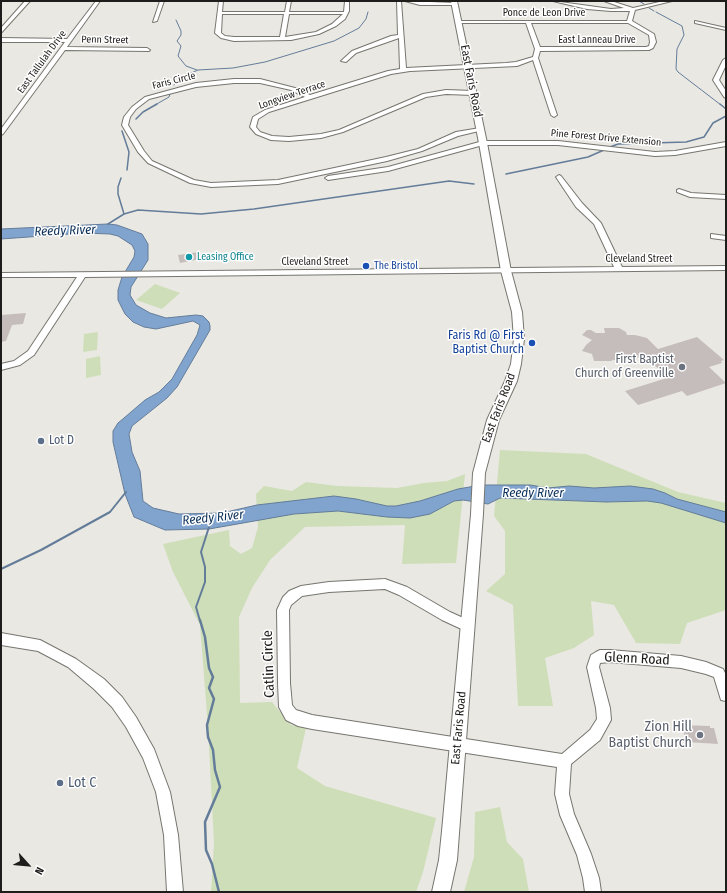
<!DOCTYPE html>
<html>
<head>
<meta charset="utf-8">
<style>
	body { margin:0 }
	#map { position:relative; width:727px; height:893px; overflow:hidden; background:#eae8e2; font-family:"Fira Sans Condensed",sans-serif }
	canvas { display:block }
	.frame { position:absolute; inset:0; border:2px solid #1e1d1b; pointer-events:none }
	.north { position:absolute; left:8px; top:845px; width:40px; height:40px; -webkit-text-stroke:3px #fff; paint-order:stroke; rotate:117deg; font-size:11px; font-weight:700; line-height:16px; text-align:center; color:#1e1d1b }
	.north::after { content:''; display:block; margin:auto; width:14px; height:18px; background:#1e1d1b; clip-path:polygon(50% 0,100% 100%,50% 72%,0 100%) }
</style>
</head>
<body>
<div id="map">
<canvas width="727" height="893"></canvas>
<div class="frame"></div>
<div class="north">N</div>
</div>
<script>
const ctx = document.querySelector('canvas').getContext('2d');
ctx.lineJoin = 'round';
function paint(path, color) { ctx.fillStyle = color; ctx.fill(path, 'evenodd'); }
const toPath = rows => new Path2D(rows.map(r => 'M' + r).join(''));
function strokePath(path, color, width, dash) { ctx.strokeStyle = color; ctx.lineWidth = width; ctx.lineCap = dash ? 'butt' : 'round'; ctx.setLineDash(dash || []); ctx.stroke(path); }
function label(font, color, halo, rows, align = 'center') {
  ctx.font = font + ' "Fira Sans Condensed",sans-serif'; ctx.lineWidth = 3; ctx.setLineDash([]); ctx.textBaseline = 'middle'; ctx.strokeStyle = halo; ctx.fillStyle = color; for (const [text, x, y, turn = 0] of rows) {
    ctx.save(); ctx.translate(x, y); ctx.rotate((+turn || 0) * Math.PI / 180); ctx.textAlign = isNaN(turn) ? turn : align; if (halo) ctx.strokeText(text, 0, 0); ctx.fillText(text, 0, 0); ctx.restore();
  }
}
paint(toPath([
	[155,284,180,293,162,309,136,300],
	[98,332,97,350,83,352,84,334],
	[100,356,101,375,86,378,86,359],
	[500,450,586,454,678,492,726,503,726,610,687,623,680,644,636,643,614,605,591,601,594,635,574,648,545,658,553,706,518,706,513,605,486,591,505,574,505,531,494,516],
	[465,474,456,563,402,564,405,525,305,527,270,560,252,588,239,617,240,703,272,702,291,725,306,728,297,768,325,786,436,818,423,872,416,892,211,892,214,843,208,727,200,625,173,572,163,544,229,530,230,546,241,554,252,548,258,527,256,494,264,486,292,491,306,482,337,486,397,488,424,483,447,481],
	[500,807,507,842,523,859,529,892,464,892,474,857,475,812]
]), '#cedeb9');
const water = toPath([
	[108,224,117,225,142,234,148,244,148,260,131,287,130,295,136,305,150,313,166,318,196,315,203,316,209,322,210,326,210,330,177,387,167,398,132,426,129,434,132,452,140,471,143,501,153,508,179,514,222,513,257,505,334,496,356,499,387,506,396,506,420,501,458,489,481,485,530,485,548,488,569,486,594,488,630,486,653,489,665,493,677,499,726,512,726,523,661,503,647,501,607,502,500,498,488,504,463,500,454,501,430,514,410,518,387,517,338,511,294,514,209,529,165,530,134,517,125,494,113,442,113,431,118,423,124,418,145,400,159,392,172,379,197,335,200,325,193,321,156,329,144,327,133,322,125,314,118,300,118,290,122,277,134,257,135,251,132,245,118,236,110,234,84,233,1,239,1,229,108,224]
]);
paint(water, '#81a4cf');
strokePath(water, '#637c99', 1);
strokePath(toPath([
	[639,1,644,4],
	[649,8,654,11],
	[656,12,682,26,684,35,677,49,676,69,678,72,721,105],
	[176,20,181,31,181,35,177,41,181,46,178,56,186,66,197,70],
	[174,85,180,78,198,70,233,68,265,62,334,41,359,28,366,19,368,12],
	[155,105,169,97,170,94]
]), '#637c99', 1);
strokePath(toPath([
	[720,104,726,109],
	[136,119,143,112,157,104],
	[122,131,129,152,127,170],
	[610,147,618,144,686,142,704,137,713,123,726,116],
	[506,174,588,157,604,150],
	[121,178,118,187,118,194,124,214],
	[108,224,124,214,138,210,201,214,254,209,449,181,474,184]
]), '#637c99', 1.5);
strokePath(toPath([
	[1,569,41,550,110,512,126,492],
	[200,621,196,607,205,582,205,567,201,552,209,527]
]), '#637c99', 2);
strokePath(toPath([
	[200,620,205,637,209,668,213,677,209,688,214,699,207,725,208,737,213,750,215,770,220,787,205,822,206,850,212,864,219,892]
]), '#637c99', 2.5);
paint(toPath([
	[199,252,200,259,180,263,178,255],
	[26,313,23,324,12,325,6,341,1,342,1,315],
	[604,328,619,328,626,332,627,335,635,335,647,338,658,349,697,337,724,360,721,361,722,363,709,367,726,383,687,396,682,391,638,405,625,391,667,378,647,357,631,358,632,361,625,363,618,360,613,360,611,361,594,361,592,354,582,351,586,345,592,340,582,335,587,330,591,330,596,333,605,333],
	[682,725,710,726,710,728,714,728,718,744,686,742]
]), '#c5bdbb');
const minor = toPath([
	[25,1,30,1,1,33,1,28,25,1],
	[96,1,100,1,67,47,147,48,150,50,149,51,65,50,3,134,1,135,1,129,65,42,1,42,1,38,67,39,96,1],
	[160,1,164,1,157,21,153,22,160,1],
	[219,1,223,1,222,12,285,12,287,1,291,1,289,12,344,12,345,1,349,1,349,11,345,19,336,26,319,34,291,40,234,41,221,38,215,33,219,1],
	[222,14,284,14,280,37,234,37,225,36,221,33,222,14],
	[289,14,343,14,332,24,316,32,285,37,289,14],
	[397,1,401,1,406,68,506,63,516,62,533,57,535,49,526,23,459,23,457,21,627,21,630,11,611,11,587,9,553,1,611,9,624,8,604,1,611,1,633,8,664,1,672,1,635,10,632,21,654,34,656,42,653,48,649,50,540,51,538,58,557,115,554,117,551,115,533,60,517,66,410,71,391,74,269,112,258,119,256,127,260,132,272,136,289,137,321,134,339,130,423,94,446,90,473,91,476,93,473,95,446,94,426,97,343,132,321,138,289,141,271,140,256,134,250,127,253,117,265,110,305,97,291,90,260,83,234,83,196,87,149,99,136,109,130,117,128,125,144,151,152,161,194,180,211,183,278,180,386,157,418,149,456,132,480,128,483,130,458,136,422,151,387,161,278,184,211,187,190,183,148,163,138,152,122,125,124,117,132,107,145,97,196,83,234,79,260,79,295,88,310,95,388,71,400,69,399,38,356,53,346,62,341,61,352,51,391,36,398,35,397,1],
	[531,23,628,23,649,35,650,42,649,46,646,47,540,47,531,23],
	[405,1,455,3,457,4,455,5,420,5,405,1],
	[695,21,726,28,726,30,695,23,695,21],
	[726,58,726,65,719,80,726,91,726,98,724,97,713,80,723,60,726,58],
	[483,141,558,141,655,152,675,151,726,142,726,146,675,155,655,156,558,145,483,145,388,171,328,180,325,178,328,176,388,167,483,141],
	[559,175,561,176,582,203,601,223,622,267,726,266,726,270,85,277,34,355,20,365,1,370,1,364,14,361,28,351,77,277,1,277,1,273,614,267,594,224,576,207,556,177,559,175],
	[679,189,691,193,726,195,726,199,690,197,677,192,677,190,679,189],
	[711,234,726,236,726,240,711,238,711,234],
	[385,579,407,587,450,612,472,622,474,626,472,630,468,632,442,620,399,595,385,589,329,592,302,596,291,605,289,610,290,683,292,705,296,710,312,715,562,754,590,730,597,719,596,708,587,667,591,655,596,652,600,650,610,650,681,656,706,662,723,669,726,675,726,701,721,700,714,677,706,674,681,668,610,662,600,663,599,667,610,708,611,720,600,740,571,764,569,794,574,814,591,854,599,878,601,892,585,892,583,878,577,855,560,815,555,794,557,767,312,729,298,726,286,720,279,707,278,683,277,610,283,597,289,591,301,586,329,582,385,579],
	[1,633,40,640,76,659,104,679,122,697,136,717,154,749,170,792,178,835,183,892,167,892,164,835,156,792,143,758,126,727,112,707,94,689,68,667,38,651,1,645,1,633]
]);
const major = toPath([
	[451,1,457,1,487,143,511,271,522,312,524,339,521,364,517,381,499,420,485,473,483,514,457,860,450,892,432,892,439,860,442,831,471,514,473,473,487,420,505,381,511,364,514,339,512,312,501,271,479,143,451,1]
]);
strokePath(minor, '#76756f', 2);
strokePath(major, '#76756f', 2);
paint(minor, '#fff');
paint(major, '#fff');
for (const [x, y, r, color] of [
	[189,257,4,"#0f9aa8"],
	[366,266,4,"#1a4fb4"],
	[532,343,4,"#1a4fb4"],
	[682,367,4,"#6b7280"],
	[41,441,4,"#5c6f8a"],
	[700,735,4,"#6b7280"],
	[60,783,4,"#5c6f8a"]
]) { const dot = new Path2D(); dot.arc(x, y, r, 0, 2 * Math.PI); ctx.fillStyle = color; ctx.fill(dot); strokePath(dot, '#fff', 1.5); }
label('10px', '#1e1d1b', '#fff', [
	["Ponce de Leon Drive",544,13],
	["Penn Street",105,40,1],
	["East Lanneau Drive",597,40],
	["East Tallulah Drive",42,62,-54],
	["Faris Circle",174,81,-14],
	["Longview Terrace",292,95,-19],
	["Pine Forest Drive Extension",606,138,5],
	["Cleveland Street",639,259],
	["Cleveland Street",315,262]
]);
label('10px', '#0d838f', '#fff', [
	["Leasing Office",197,257]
], 'left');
label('10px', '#164399', '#fff', [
	["The Bristol",374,266]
], 'left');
label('12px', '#1e1d1b', '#fff', [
	["East Faris Road",471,81,79],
	["East Faris Road",499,408,-69],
	["East Faris Road",459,728,-85]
]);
label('12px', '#164399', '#fff', [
	["Faris Rd @ First",524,336],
	["Baptist Church",524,350]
], 'right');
label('12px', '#5b616d', '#fff', [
	["First Baptist",674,360],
	["Church of Greenville",674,374]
], 'right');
label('12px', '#4e5e75', '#fff', [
	["Lot D",49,441]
], 'left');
label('italic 13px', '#0a2f58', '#fff', [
	["Reedy River",65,231,-2],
	["Reedy River",533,493],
	["Reedy River",213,518,-6]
]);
label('14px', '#1e1d1b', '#fff', [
	["Glenn Road",637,659,3],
	["Catlin Circle",269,664,-92]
]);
label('14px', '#5b616d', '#fff', [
	["Zion Hill",692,727],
	["Baptist Church",692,743]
], 'right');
label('14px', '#4e5e75', '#fff', [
	["Lot C",68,783]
], 'left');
</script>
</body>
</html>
